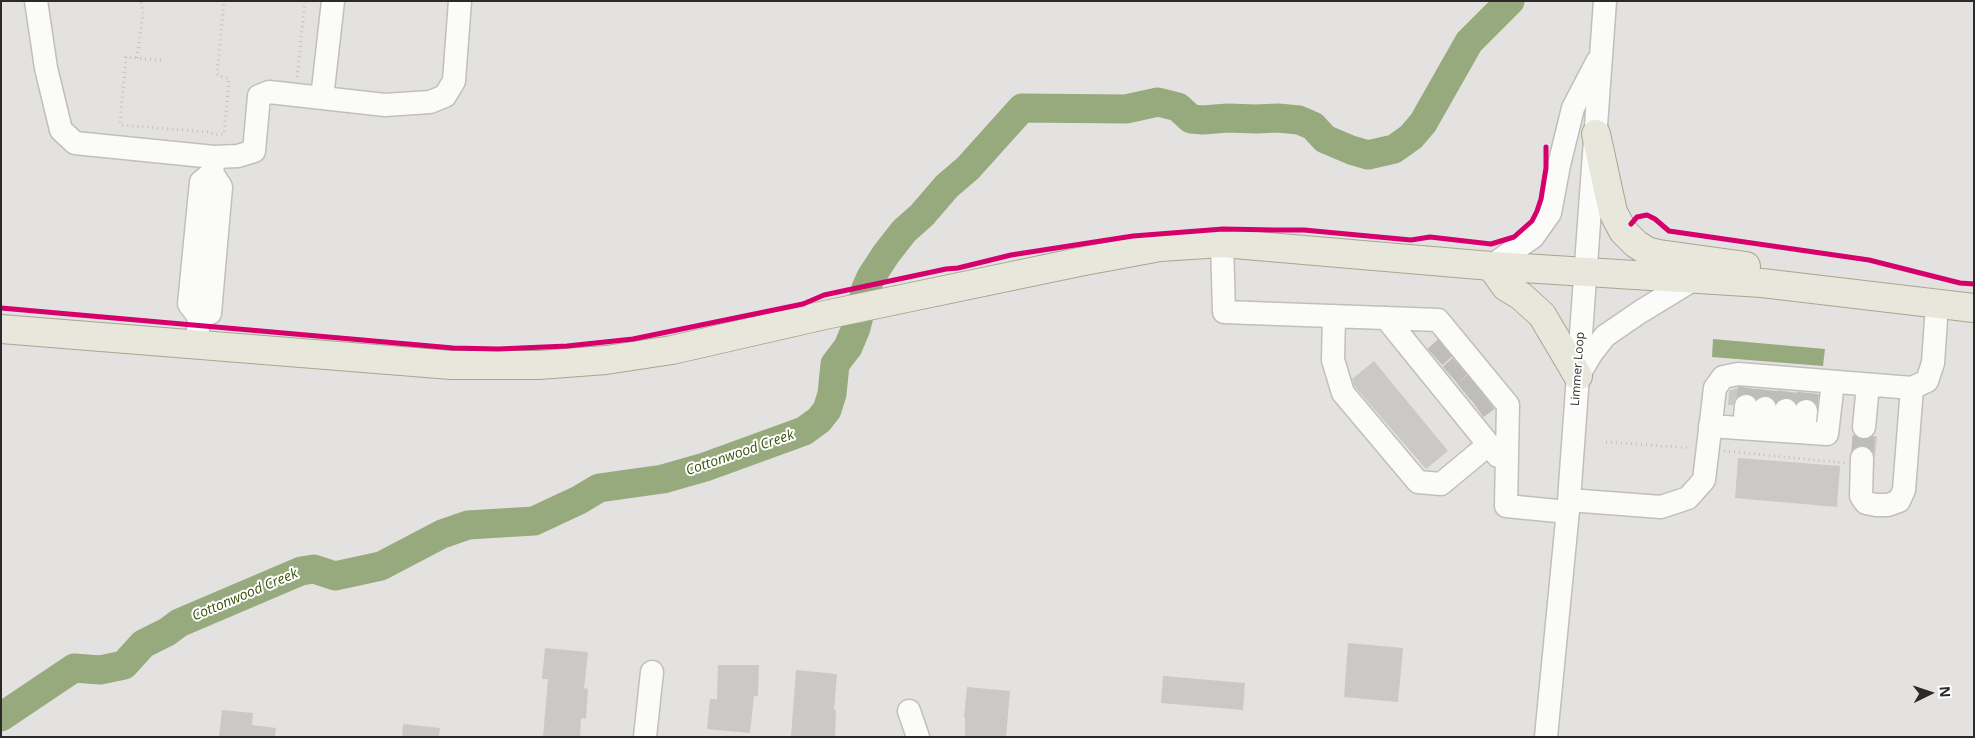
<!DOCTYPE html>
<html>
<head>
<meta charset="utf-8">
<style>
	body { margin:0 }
	#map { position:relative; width:1975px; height:738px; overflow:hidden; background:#e4e2e0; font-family:"Open Sans",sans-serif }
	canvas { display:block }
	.frame { position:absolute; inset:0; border:2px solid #2b2a29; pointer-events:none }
	.north { position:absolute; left:1905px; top:668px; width:50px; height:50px; -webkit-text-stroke:4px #fff; paint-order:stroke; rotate:86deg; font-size:14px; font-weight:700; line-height:20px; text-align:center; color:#2b2a29 }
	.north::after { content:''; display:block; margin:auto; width:18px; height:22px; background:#2b2a29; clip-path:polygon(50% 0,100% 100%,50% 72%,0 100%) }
</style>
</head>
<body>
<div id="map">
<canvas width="1975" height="738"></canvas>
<div class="frame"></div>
<div class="north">N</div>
</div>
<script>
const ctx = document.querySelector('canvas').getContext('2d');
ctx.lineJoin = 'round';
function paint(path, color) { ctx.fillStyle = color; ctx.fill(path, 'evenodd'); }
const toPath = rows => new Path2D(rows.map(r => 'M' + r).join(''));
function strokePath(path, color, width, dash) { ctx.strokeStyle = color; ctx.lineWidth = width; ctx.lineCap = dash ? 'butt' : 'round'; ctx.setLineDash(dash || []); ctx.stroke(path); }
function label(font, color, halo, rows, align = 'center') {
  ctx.font = font + ' "Open Sans",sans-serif'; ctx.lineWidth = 4; ctx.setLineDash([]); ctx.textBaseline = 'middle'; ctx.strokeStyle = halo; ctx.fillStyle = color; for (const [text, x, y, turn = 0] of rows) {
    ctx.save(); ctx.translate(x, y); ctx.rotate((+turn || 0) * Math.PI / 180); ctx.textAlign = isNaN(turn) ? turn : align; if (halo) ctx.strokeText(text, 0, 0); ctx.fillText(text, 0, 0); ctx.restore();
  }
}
paint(toPath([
	[1713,339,1825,349,1823,366,1712,357]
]), '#96aa7d');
strokePath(toPath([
	[1,717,74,668,100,670,124,665,143,644,167,632,179,623,301,571,314,569,335,576,381,566,442,534,468,525,534,521,579,500,599,488,663,479,705,467,804,431,819,420,827,410,832,394,835,364,848,347,856,328,866,288,871,277,886,254,904,231,922,215,947,186,968,168,1022,108,1126,109,1158,102,1178,107,1191,119,1203,120,1228,118,1256,119,1278,118,1299,120,1313,126,1325,139,1351,150,1368,155,1394,149,1411,137,1423,123,1469,42,1510,1]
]), '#96aa7d', 29);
paint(toPath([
	[1374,361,1448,451,1426,469,1355,387,1352,379],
	[1737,388,1818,394,1817,405,1813,400,1808,398,1801,399,1796,402,1787,397,1781,398,1776,402,1772,397,1767,395,1756,399,1753,395,1747,393,1741,394,1736,398,1733,405,1728,405,1729,391],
	[1873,436,1877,436,1875,458,1873,451,1869,447,1863,445,1857,446,1857,438,1863,440],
	[1738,458,1840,466,1837,507,1735,498],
	[1348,643,1403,648,1398,702,1344,697],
	[545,648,588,652,584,688,588,689,586,719,581,718,580,737,543,737,548,679,542,679],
	[718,665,759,665,758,696,754,696,750,733,707,729,710,699,717,699],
	[796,670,837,674,834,710,836,710,835,737,791,737],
	[1163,676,1245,683,1243,710,1161,703],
	[967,687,1010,691,1006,737,965,737,965,718,964,717],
	[222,710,253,713,252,725,276,728,275,737,219,737],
	[403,724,440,728,439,737,402,737]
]), '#cac9c8');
strokePath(toPath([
	[1435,357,1446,347],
	[1450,375,1460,366],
	[1464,392,1475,383],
	[1746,406,1749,388],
	[1477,408,1488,400],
	[1765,408,1767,390],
	[1786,410,1789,392],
	[1806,411,1808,393],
	[1862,458,1864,427]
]), '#bfbdbb', 22, [22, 11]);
const minor = toPath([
	[36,1,46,68,61,130,75,143,214,157,212,172],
	[322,98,333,1],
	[214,157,238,156,254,151,259,96,269,92,385,105,430,102,445,96,454,81,460,1],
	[1222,243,1224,312,1438,320,1508,405,1506,506,1568,512],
	[1491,266,1533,237,1550,213,1559,165,1573,108,1597,62],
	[1334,316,1333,360,1343,393,1418,482,1441,484,1488,445],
	[1386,318,1498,456],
	[197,345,199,317,189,304,201,182,212,173,221,187,210,313,199,317],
	[1580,373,1591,354,1605,336,1640,312,1694,279],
	[1710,426,1827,434,1833,382],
	[1864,427,1868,385],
	[1744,428,1746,406],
	[1763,429,1765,408],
	[1784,431,1786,410],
	[1804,432,1806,411],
	[1862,458,1861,496,1866,503,1876,505,1888,505,1899,501,1904,490,1912,388],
	[1569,500,1661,507,1688,498,1704,480,1715,388,1723,377,1738,374,1912,388,1927,381,1933,363,1937,305],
	[909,711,918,737],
	[645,737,652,672],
	[1546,737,1569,500,1605,1]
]);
const major = toPath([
	[1596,134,1613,212,1623,231,1636,244,1647,251,1659,254,1746,266],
	[1491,266,1506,287,1521,296,1542,315,1578,376],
	[1,329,451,365,539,365,606,360,672,350,825,315,1079,262,1160,247,1222,243,1491,266,1762,283,1974,308]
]);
strokePath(minor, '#c0bfbd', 25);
strokePath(major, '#a8a690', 30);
strokePath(toPath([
	[137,58,143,13,141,1],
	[161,60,126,57,120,123,121,125,209,132,215,135,224,134,229,80,228,78,219,76,217,74,224,1],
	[297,77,305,1],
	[1606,442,1691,448],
	[1724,451,1845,463]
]), '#c2c2c1', 3, [1, 4]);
strokePath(minor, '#fbfbfa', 22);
strokePath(major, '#e7e7db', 28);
strokePath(toPath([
	[1631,224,1637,217,1647,215,1655,219,1669,231,1869,260,1960,283,1974,284],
	[1,308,453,348,498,349,567,346,633,339,803,304,824,295,946,269,958,268,1011,255,1133,236,1223,229,1275,230,1304,230,1411,240,1430,237,1491,244,1514,237,1532,221,1537,211,1541,199,1546,168,1546,147]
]), '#d6006c', 5);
label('12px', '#2b2a29', '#fff', [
	["Limmer Loop",1578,369,-86]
]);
label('italic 14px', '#39540c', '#fff', [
	["Cottonwood Creek",740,453,-19],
	["Cottonwood Creek",245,595,-23]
]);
</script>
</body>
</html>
